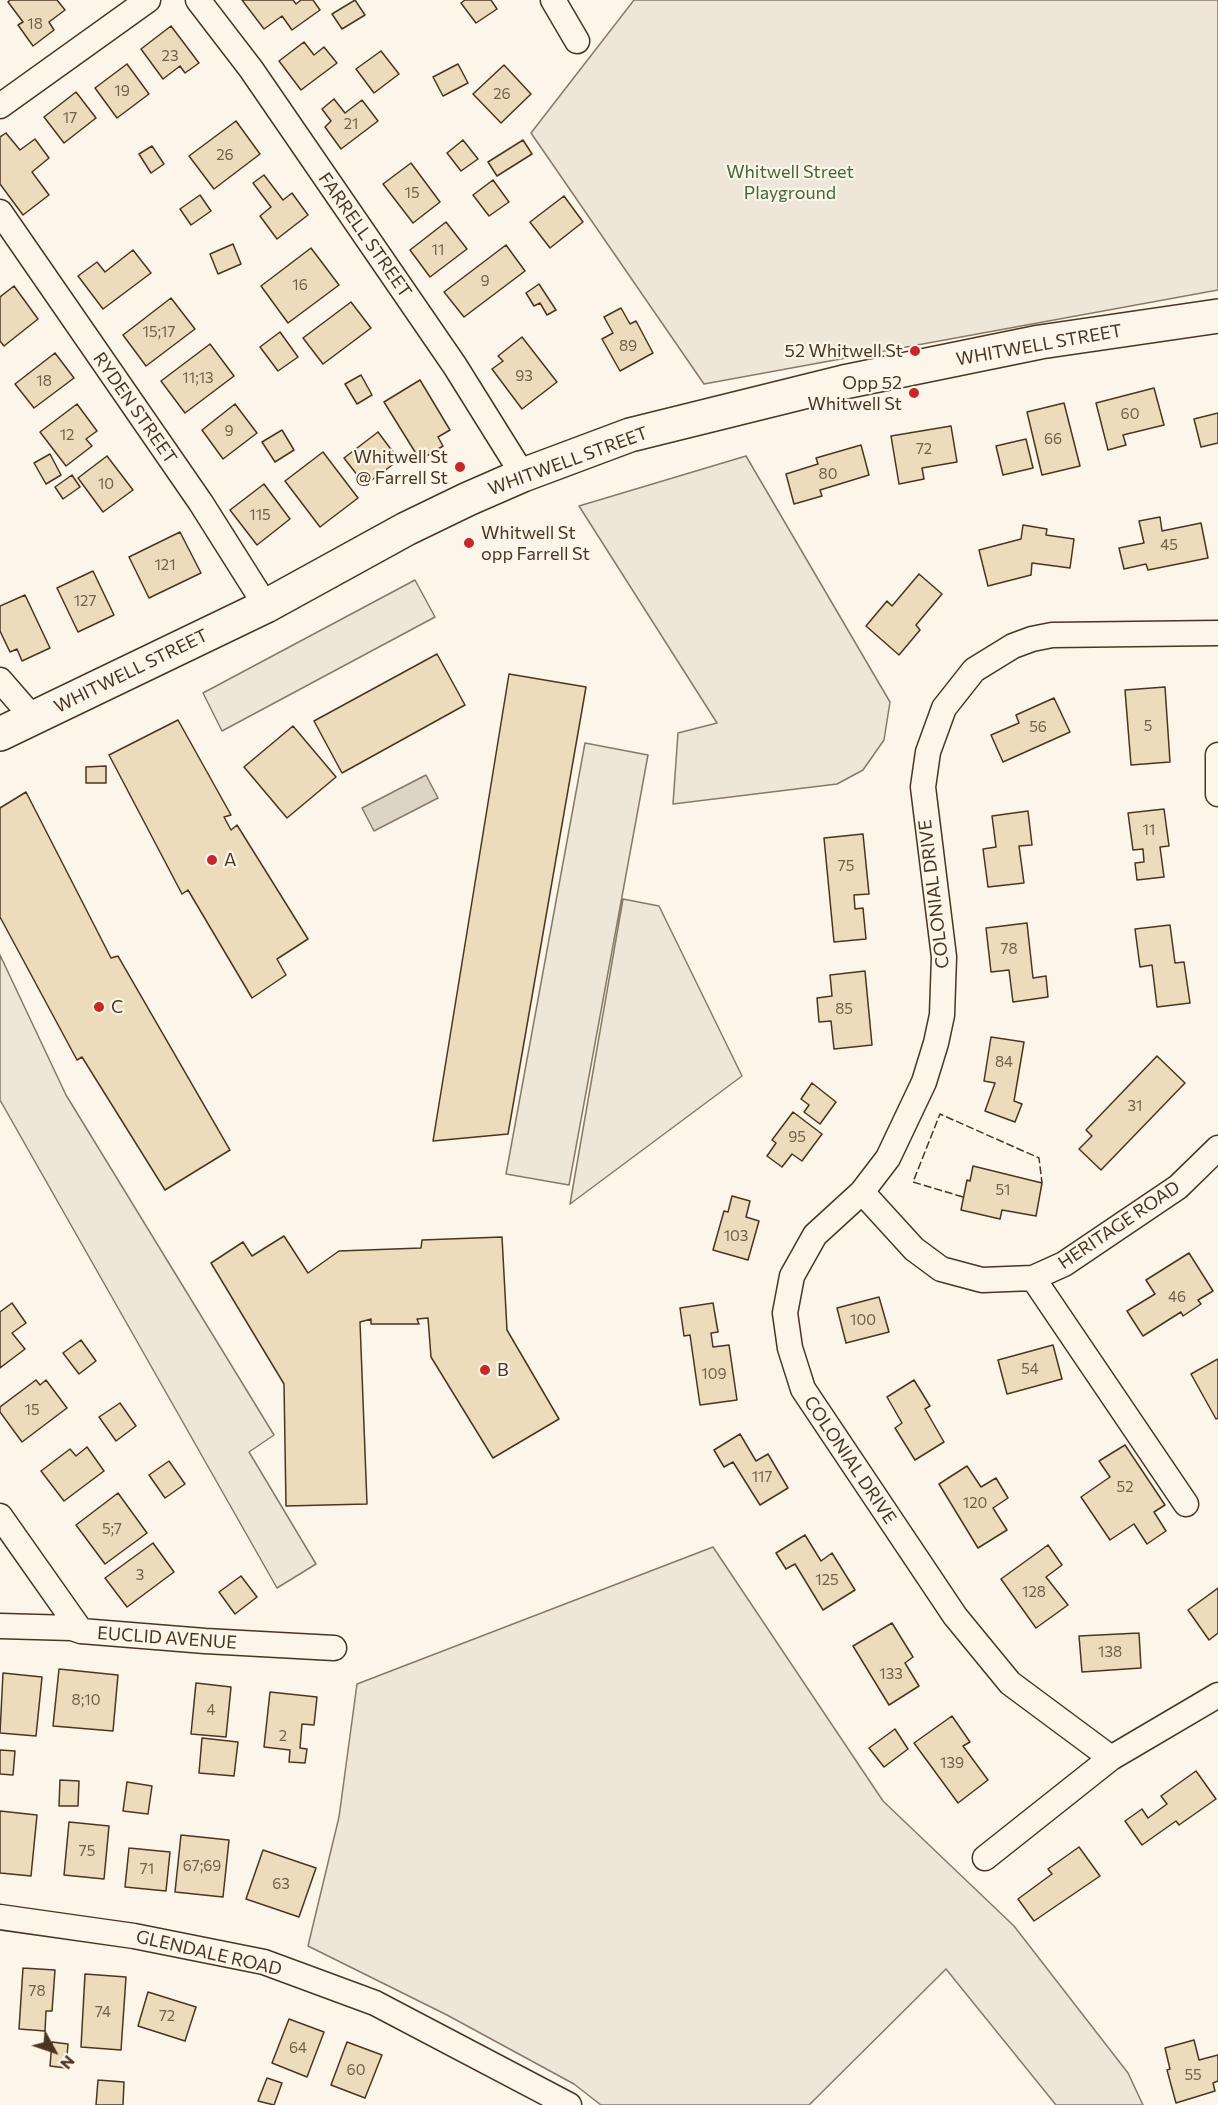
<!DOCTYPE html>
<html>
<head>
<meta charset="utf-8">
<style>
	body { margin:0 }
	#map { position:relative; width:1218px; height:2105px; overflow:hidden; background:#fbf6e9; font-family:Commissioner,sans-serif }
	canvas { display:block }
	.north { position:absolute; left:24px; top:2021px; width:60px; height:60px; -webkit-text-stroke:4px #fbf6e9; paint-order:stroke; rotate:130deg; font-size:16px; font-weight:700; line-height:24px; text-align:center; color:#4a3520 }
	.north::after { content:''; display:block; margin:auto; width:21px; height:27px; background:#4a3520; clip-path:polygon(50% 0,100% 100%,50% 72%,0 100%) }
</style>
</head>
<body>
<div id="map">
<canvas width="1218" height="2105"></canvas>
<div class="north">N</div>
</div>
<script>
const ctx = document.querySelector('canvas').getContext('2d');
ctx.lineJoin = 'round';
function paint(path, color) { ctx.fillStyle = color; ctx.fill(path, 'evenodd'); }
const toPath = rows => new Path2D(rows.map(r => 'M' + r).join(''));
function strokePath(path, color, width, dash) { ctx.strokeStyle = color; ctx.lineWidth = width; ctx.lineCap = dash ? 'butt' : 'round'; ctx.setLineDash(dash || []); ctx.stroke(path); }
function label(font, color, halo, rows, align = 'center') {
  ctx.font = font + ' Commissioner,sans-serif'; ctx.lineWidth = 4.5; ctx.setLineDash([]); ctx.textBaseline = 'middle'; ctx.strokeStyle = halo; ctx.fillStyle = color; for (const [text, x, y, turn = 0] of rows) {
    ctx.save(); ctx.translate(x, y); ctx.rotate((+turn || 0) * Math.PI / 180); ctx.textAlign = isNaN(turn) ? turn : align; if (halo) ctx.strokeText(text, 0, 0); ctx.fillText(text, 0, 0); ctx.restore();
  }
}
const green = toPath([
	[634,0,1218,0,1218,290,704,384,531,133,634,0],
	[713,1547,883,1801,1014,1926,1128,2073,1143,2105,1056,2105,946,1969,809,2105,601,2105,574,2084,447,2015,308,1946,339,1817,357,1684,713,1547]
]);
paint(green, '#ede6d9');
strokePath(green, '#887966', 1.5);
const parking = toPath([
	[746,456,890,702,884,740,863,770,837,784,673,804,678,733,717,723,579,506,746,456],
	[415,580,435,617,222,731,203,693,415,580],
	[585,743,648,755,569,1185,506,1174,585,743],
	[623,899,659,906,742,1076,570,1204,623,899],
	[0,955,66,1095,274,1435,249,1452,316,1564,277,1588,0,1100,0,955]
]);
paint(parking, '#ede7d9');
strokePath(parking, '#887966', 1.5);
const water = toPath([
	[426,775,438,798,374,831,362,808,426,775]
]);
paint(water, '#dcd4c6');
strokePath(water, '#887966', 1.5);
const building = toPath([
	[10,0,57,0,65,10,49,22,54,30,33,46,18,25,23,22,8,2,10,0],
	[242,0,293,0,296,4,301,0,313,0,320,10,292,30,282,16,264,29,242,0],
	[355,0,365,15,342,29,332,14,355,0],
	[465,0,491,0,497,9,476,23,461,3,465,0],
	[171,26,199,63,185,73,180,66,163,79,141,49,171,26],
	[304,42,314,55,324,47,337,63,301,90,279,61,304,42],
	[381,51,399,74,374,93,356,69,381,51],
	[127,64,149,94,117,118,95,88,127,64],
	[458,64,468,83,443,96,433,77,458,64],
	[504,65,531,94,501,123,473,94,504,65],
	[76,92,96,118,64,143,44,117,76,92],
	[334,99,345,113,362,100,378,121,341,149,325,127,331,121,322,109,334,99],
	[236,121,260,154,214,189,189,156,236,121],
	[6,133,20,150,35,139,49,158,32,172,49,195,23,215,0,184,0,137,6,133],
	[463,140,478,159,461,171,447,153,463,140],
	[523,140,532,154,497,176,488,162,523,140],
	[152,146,164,164,151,173,139,154,152,146],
	[411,163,440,202,413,223,383,184,411,163],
	[264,175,283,200,292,193,308,215,277,239,260,216,271,207,253,183,264,175],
	[493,180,509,202,489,216,473,195,493,180],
	[200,195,211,211,191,225,180,209,200,195],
	[564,196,583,222,550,248,530,222,564,196],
	[446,222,467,249,430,277,410,250,446,222],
	[233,244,241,264,218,274,210,254,233,244],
	[506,245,525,271,464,317,444,292,506,245],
	[311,248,339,285,288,323,261,286,311,248],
	[133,250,151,273,103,309,78,276,97,262,105,272,133,250],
	[539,284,556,310,547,315,540,303,534,306,526,293,539,284],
	[14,286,38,319,4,346,0,341,0,297,14,286],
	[171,298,195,329,146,366,123,335,171,298],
	[351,302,371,328,323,364,303,338,351,302],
	[621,308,630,324,636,321,653,353,620,371,602,339,613,333,604,317,621,308],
	[280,332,298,357,278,371,260,347,280,332],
	[522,337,557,382,522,409,492,369,503,361,498,356,522,337],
	[210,344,234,376,185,413,161,381,210,344],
	[55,353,74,378,34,408,15,384,55,353],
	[361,375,372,395,357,404,345,384,361,375],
	[420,380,450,430,438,437,443,446,420,460,384,402,420,380],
	[1154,388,1164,425,1123,435,1126,445,1108,450,1096,403,1154,388],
	[1064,403,1080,466,1042,475,1027,412,1064,403],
	[77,404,97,431,86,439,92,446,66,466,40,432,77,404],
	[235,404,257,433,223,459,202,430,235,404],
	[1218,413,1218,443,1201,447,1194,419,1218,413],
	[951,426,957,462,922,468,924,479,899,484,891,436,951,426],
	[282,430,294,450,275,462,262,442,282,430],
	[378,432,399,460,365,485,344,458,378,432],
	[1026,439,1033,468,1003,475,996,446,1026,439],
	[861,445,869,475,820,490,822,496,794,504,786,474,818,464,816,458,861,445],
	[323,452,358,498,320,527,285,481,323,452],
	[50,454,61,475,46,484,34,463,50,454],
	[107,456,133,490,103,512,78,478,107,456],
	[72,475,80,487,63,499,55,487,72,475],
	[264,484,290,519,257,545,230,510,264,484],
	[1160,517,1162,531,1201,523,1208,558,1148,570,1146,564,1124,569,1119,548,1144,543,1139,521,1160,517],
	[1023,525,1047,529,1046,535,1074,539,1070,568,1032,563,1031,575,988,586,979,550,1021,539,1023,525],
	[180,532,201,573,149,598,129,557,180,532],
	[93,571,114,615,78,632,57,588,93,571],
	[919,574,942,594,916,625,920,630,899,655,866,626,887,601,892,606,919,574],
	[25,595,50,648,22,661,17,649,10,652,0,631,0,606,25,595],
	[437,654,465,705,342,773,314,721,437,654],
	[509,674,586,687,508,1134,433,1141,509,674],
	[1165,687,1170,762,1131,765,1125,690,1165,687],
	[1054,698,1070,732,1003,762,991,735,1019,723,1016,715,1054,698],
	[178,720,231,815,224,817,231,830,237,825,308,939,277,959,286,975,252,998,188,890,182,894,109,755,178,720],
	[293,726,336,777,287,818,244,767,293,726],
	[106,766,106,783,86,783,86,767,106,766],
	[26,792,111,958,118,956,230,1150,165,1190,82,1057,77,1060,0,917,0,808,26,792],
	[1164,809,1169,846,1160,847,1164,877,1137,880,1135,863,1144,862,1143,849,1133,850,1128,813,1164,809],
	[1028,811,1032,845,1019,846,1024,883,988,887,983,849,996,847,992,816,1028,811],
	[863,834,869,894,854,895,855,909,863,908,866,939,834,942,824,838,863,834],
	[1027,923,1033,978,1046,976,1048,997,1013,1002,1009,970,991,972,986,928,1027,923],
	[1170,925,1175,963,1184,962,1190,1003,1157,1007,1152,965,1140,967,1135,929,1170,925],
	[865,971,872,1045,834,1049,831,1021,819,1022,817,998,832,996,830,975,865,971],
	[991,1037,1024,1042,1014,1101,1022,1104,1015,1122,985,1111,995,1083,984,1081,991,1037],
	[1157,1056,1185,1083,1101,1170,1079,1149,1092,1136,1086,1130,1157,1056],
	[812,1083,836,1102,820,1124,804,1112,809,1105,801,1099,812,1083],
	[793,1112,822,1134,802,1161,792,1154,782,1167,767,1156,776,1143,772,1140,793,1112],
	[973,1166,1042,1183,1036,1216,1002,1210,1000,1219,961,1210,967,1180,970,1181,973,1166],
	[732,1196,750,1201,746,1217,759,1221,748,1260,713,1250,724,1211,728,1212,732,1196],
	[284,1236,308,1273,339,1251,421,1248,422,1240,502,1237,507,1330,559,1419,493,1458,431,1357,428,1318,417,1319,419,1324,371,1324,371,1319,360,1322,367,1504,286,1506,284,1384,211,1263,243,1242,252,1256,284,1236],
	[1189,1253,1213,1291,1198,1300,1201,1304,1183,1316,1181,1312,1143,1336,1127,1311,1155,1294,1146,1280,1189,1253],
	[879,1297,889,1332,846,1343,837,1308,879,1297],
	[12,1303,26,1323,12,1333,25,1349,0,1368,0,1312,12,1303],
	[713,1303,718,1332,711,1333,713,1347,729,1345,737,1400,700,1405,690,1335,684,1336,680,1308,713,1303],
	[81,1340,96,1361,79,1374,63,1353,81,1340],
	[1053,1345,1062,1379,1007,1394,998,1360,1053,1345],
	[1218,1359,1218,1418,1216,1419,1191,1374,1218,1359],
	[36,1380,40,1385,46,1380,67,1408,22,1442,0,1412,0,1407,36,1380],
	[914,1380,930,1406,925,1409,944,1442,915,1460,895,1428,902,1423,887,1397,914,1380],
	[120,1403,136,1426,116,1441,99,1417,120,1403],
	[740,1434,756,1461,768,1454,788,1488,760,1505,733,1462,724,1467,714,1450,740,1434],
	[1125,1445,1165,1505,1154,1512,1166,1531,1147,1544,1134,1524,1110,1540,1081,1497,1110,1477,1099,1461,1125,1445],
	[87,1447,104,1471,64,1501,41,1471,70,1449,76,1456,87,1447],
	[169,1461,185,1484,165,1498,149,1475,169,1461],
	[967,1466,981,1487,996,1478,1008,1498,993,1508,1007,1530,978,1548,939,1484,967,1466],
	[118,1493,147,1533,105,1564,76,1525,118,1493],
	[805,1535,821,1561,832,1553,855,1590,823,1610,795,1564,786,1569,776,1553,805,1535],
	[153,1543,174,1572,127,1607,105,1578,153,1543],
	[1048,1545,1062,1565,1046,1577,1068,1605,1036,1628,1001,1579,1048,1545],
	[241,1576,257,1597,235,1614,219,1592,241,1576],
	[1218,1588,1218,1633,1209,1640,1188,1610,1218,1588],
	[892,1623,913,1657,905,1663,919,1686,889,1705,853,1646,892,1623],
	[1139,1633,1141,1668,1082,1672,1079,1636,1139,1633],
	[59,1669,118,1675,113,1731,53,1726,59,1669],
	[3,1673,42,1677,36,1736,0,1733,3,1673],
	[196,1683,231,1687,226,1737,191,1734,196,1683],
	[270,1692,317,1697,314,1725,302,1724,300,1748,307,1749,305,1763,289,1762,290,1750,264,1747,270,1692],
	[952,1716,970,1742,963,1746,988,1780,958,1803,914,1743,952,1716],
	[895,1729,908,1749,884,1767,869,1748,895,1729],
	[202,1738,238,1742,234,1776,199,1773,202,1738],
	[0,1750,15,1751,13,1775,0,1774,0,1750],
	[1196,1771,1216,1799,1179,1825,1176,1821,1142,1845,1125,1821,1142,1809,1148,1818,1167,1804,1161,1796,1196,1771],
	[60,1780,79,1781,78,1806,59,1806,60,1780],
	[127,1782,152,1786,148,1814,123,1811,127,1782],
	[0,1811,37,1815,31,1876,0,1873,0,1811],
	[69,1822,109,1826,104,1879,64,1875,69,1822],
	[181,1835,229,1840,223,1897,175,1892,181,1835],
	[1079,1847,1100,1876,1034,1921,1018,1899,1052,1874,1048,1869,1079,1847],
	[129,1848,170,1852,166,1891,125,1887,129,1848],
	[263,1850,316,1868,299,1917,246,1899,263,1850],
	[23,1968,55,1970,52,2011,46,2011,45,2031,19,2029,23,1968],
	[85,1974,126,1977,121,2050,81,2047,85,1974],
	[148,1992,196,2007,185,2041,138,2026,148,1992],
	[289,2019,324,2032,307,2077,272,2063,289,2019],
	[1194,2040,1199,2060,1218,2055,1218,2081,1213,2083,1215,2091,1176,2103,1167,2070,1170,2069,1165,2048,1194,2040],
	[52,2042,68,2044,66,2068,50,2066,52,2042],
	[347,2042,382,2055,365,2098,331,2085,347,2042],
	[267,2078,282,2083,274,2105,258,2101,267,2078],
	[98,2080,124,2082,123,2105,96,2105,98,2080]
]);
paint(building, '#ecdcbc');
strokePath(building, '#4a3520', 1.5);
const street = toPath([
	[198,0,251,69,455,366,523,475],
	[553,0,577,41],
	[0,106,148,0],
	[0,212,201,503,266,606],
	[1218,633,1052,635,1032,639,1013,646,974,670,944,708,928,752,923,787,944,957,942,1015,936,1043,924,1082,888,1158,862,1192,815,1235,792,1276,785,1313,790,1348,803,1389,955,1616,1010,1683,1111,1758,1218,1695],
	[0,680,33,718],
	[1218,755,1218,794],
	[862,1192,914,1249,941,1269,982,1280,1033,1278,1064,1264,1178,1187,1218,1148],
	[1033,1278,1186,1504],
	[0,1516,81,1631],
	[0,1626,72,1628,81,1631,205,1641,334,1648],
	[985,1858,1111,1758],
	[0,1917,134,1936,264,1962,375,2003,569,2105]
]);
const secondary = toPath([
	[0,734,266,606,406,529,468,499,523,475,630,435,844,382,1040,342,1218,316]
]);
strokePath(street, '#4a3520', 27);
strokePath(secondary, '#4a3520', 36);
strokePath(street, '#fbf6e9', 24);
strokePath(secondary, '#fbf6e9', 33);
strokePath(toPath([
	[963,1197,913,1182,940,1114,1039,1158,1042,1183]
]), '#4a3520', 1.5, [8, 3]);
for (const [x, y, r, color] of [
	[915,351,6,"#c62828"],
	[914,393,6,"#c62828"],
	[460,467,6,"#c62828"],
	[469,543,6,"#c62828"],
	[212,860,6,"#c62828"],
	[99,1007,6,"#c62828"],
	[485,1370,6,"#c62828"]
]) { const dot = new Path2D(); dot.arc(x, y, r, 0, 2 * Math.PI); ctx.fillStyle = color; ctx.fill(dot); strokePath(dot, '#fbf6e9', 2); }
label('15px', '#725f47', null, [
	["18",35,24],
	["23",170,56],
	["19",122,91],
	["26",502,94],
	["17",70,118],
	["21",351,124],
	["26",225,155],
	["15",412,193],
	["11",438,250],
	["9",485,281],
	["16",300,285],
	["15;17",159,332],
	["89",628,346],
	["93",524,376],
	["11;13",198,378],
	["18",44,381],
	["60",1130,414],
	["9",229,431],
	["12",67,435],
	["66",1053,439],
	["72",924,449],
	["80",828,474],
	["10",106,484],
	["115",260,515],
	["45",1169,545],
	["121",165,565],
	["127",85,601],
	["5",1148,726],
	["56",1038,727],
	["11",1149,830],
	["75",846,866],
	["78",1009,949],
	["85",844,1009],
	["84",1004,1062],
	["31",1135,1106],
	["95",797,1137],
	["51",1003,1190],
	["103",736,1236],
	["46",1177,1297],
	["100",863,1320],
	["54",1030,1369],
	["109",714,1374],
	["15",32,1410],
	["117",762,1477],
	["52",1125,1487],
	["120",975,1503],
	["5;7",112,1529],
	["3",140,1575],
	["125",827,1580],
	["128",1034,1592],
	["138",1110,1652],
	["133",891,1674],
	["8;10",86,1700],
	["4",211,1710],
	["2",283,1736],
	["139",952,1763],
	["75",87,1851],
	["67;69",202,1866],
	["71",147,1869],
	["63",281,1884],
	["78",37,1991],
	["74",103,2012],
	["72",167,2016],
	["64",298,2048],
	["60",356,2070],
	["55",1193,2075]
]);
label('18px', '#436837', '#fbf6e9', [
	["Whitwell Street",790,172],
	["Playground",790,193]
]);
label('18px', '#4a3520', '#fbf6e9', [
	["FARRELL STREET",365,235,55],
	["WHITWELL STREET",1039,345,-10],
	["RYDEN STREET",135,408,55],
	["WHITWELL STREET",568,461,-20],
	["WHITWELL STREET",131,671,-26],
	["COLONIAL DRIVE",934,894,-97],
	["HERITAGE ROAD",1119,1225,-34],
	["COLONIAL DRIVE",850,1460,56],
	["EUCLID AVENUE",167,1638,4],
	["GLENDALE ROAD",209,1953,13]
]);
label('18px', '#4a3520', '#fbf6e9', [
	["52 Whitwell St",903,351,"right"],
	["Opp 52",902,383,"right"],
	["Whitwell St",902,404,"right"],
	["Whitwell St",448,457,"right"],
	["@ Farrell St",448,478,"right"],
	["Whitwell St",481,533],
	["opp Farrell St",481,554],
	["A",224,860],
	["C",111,1007],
	["B",497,1370]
], 'left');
</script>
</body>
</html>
